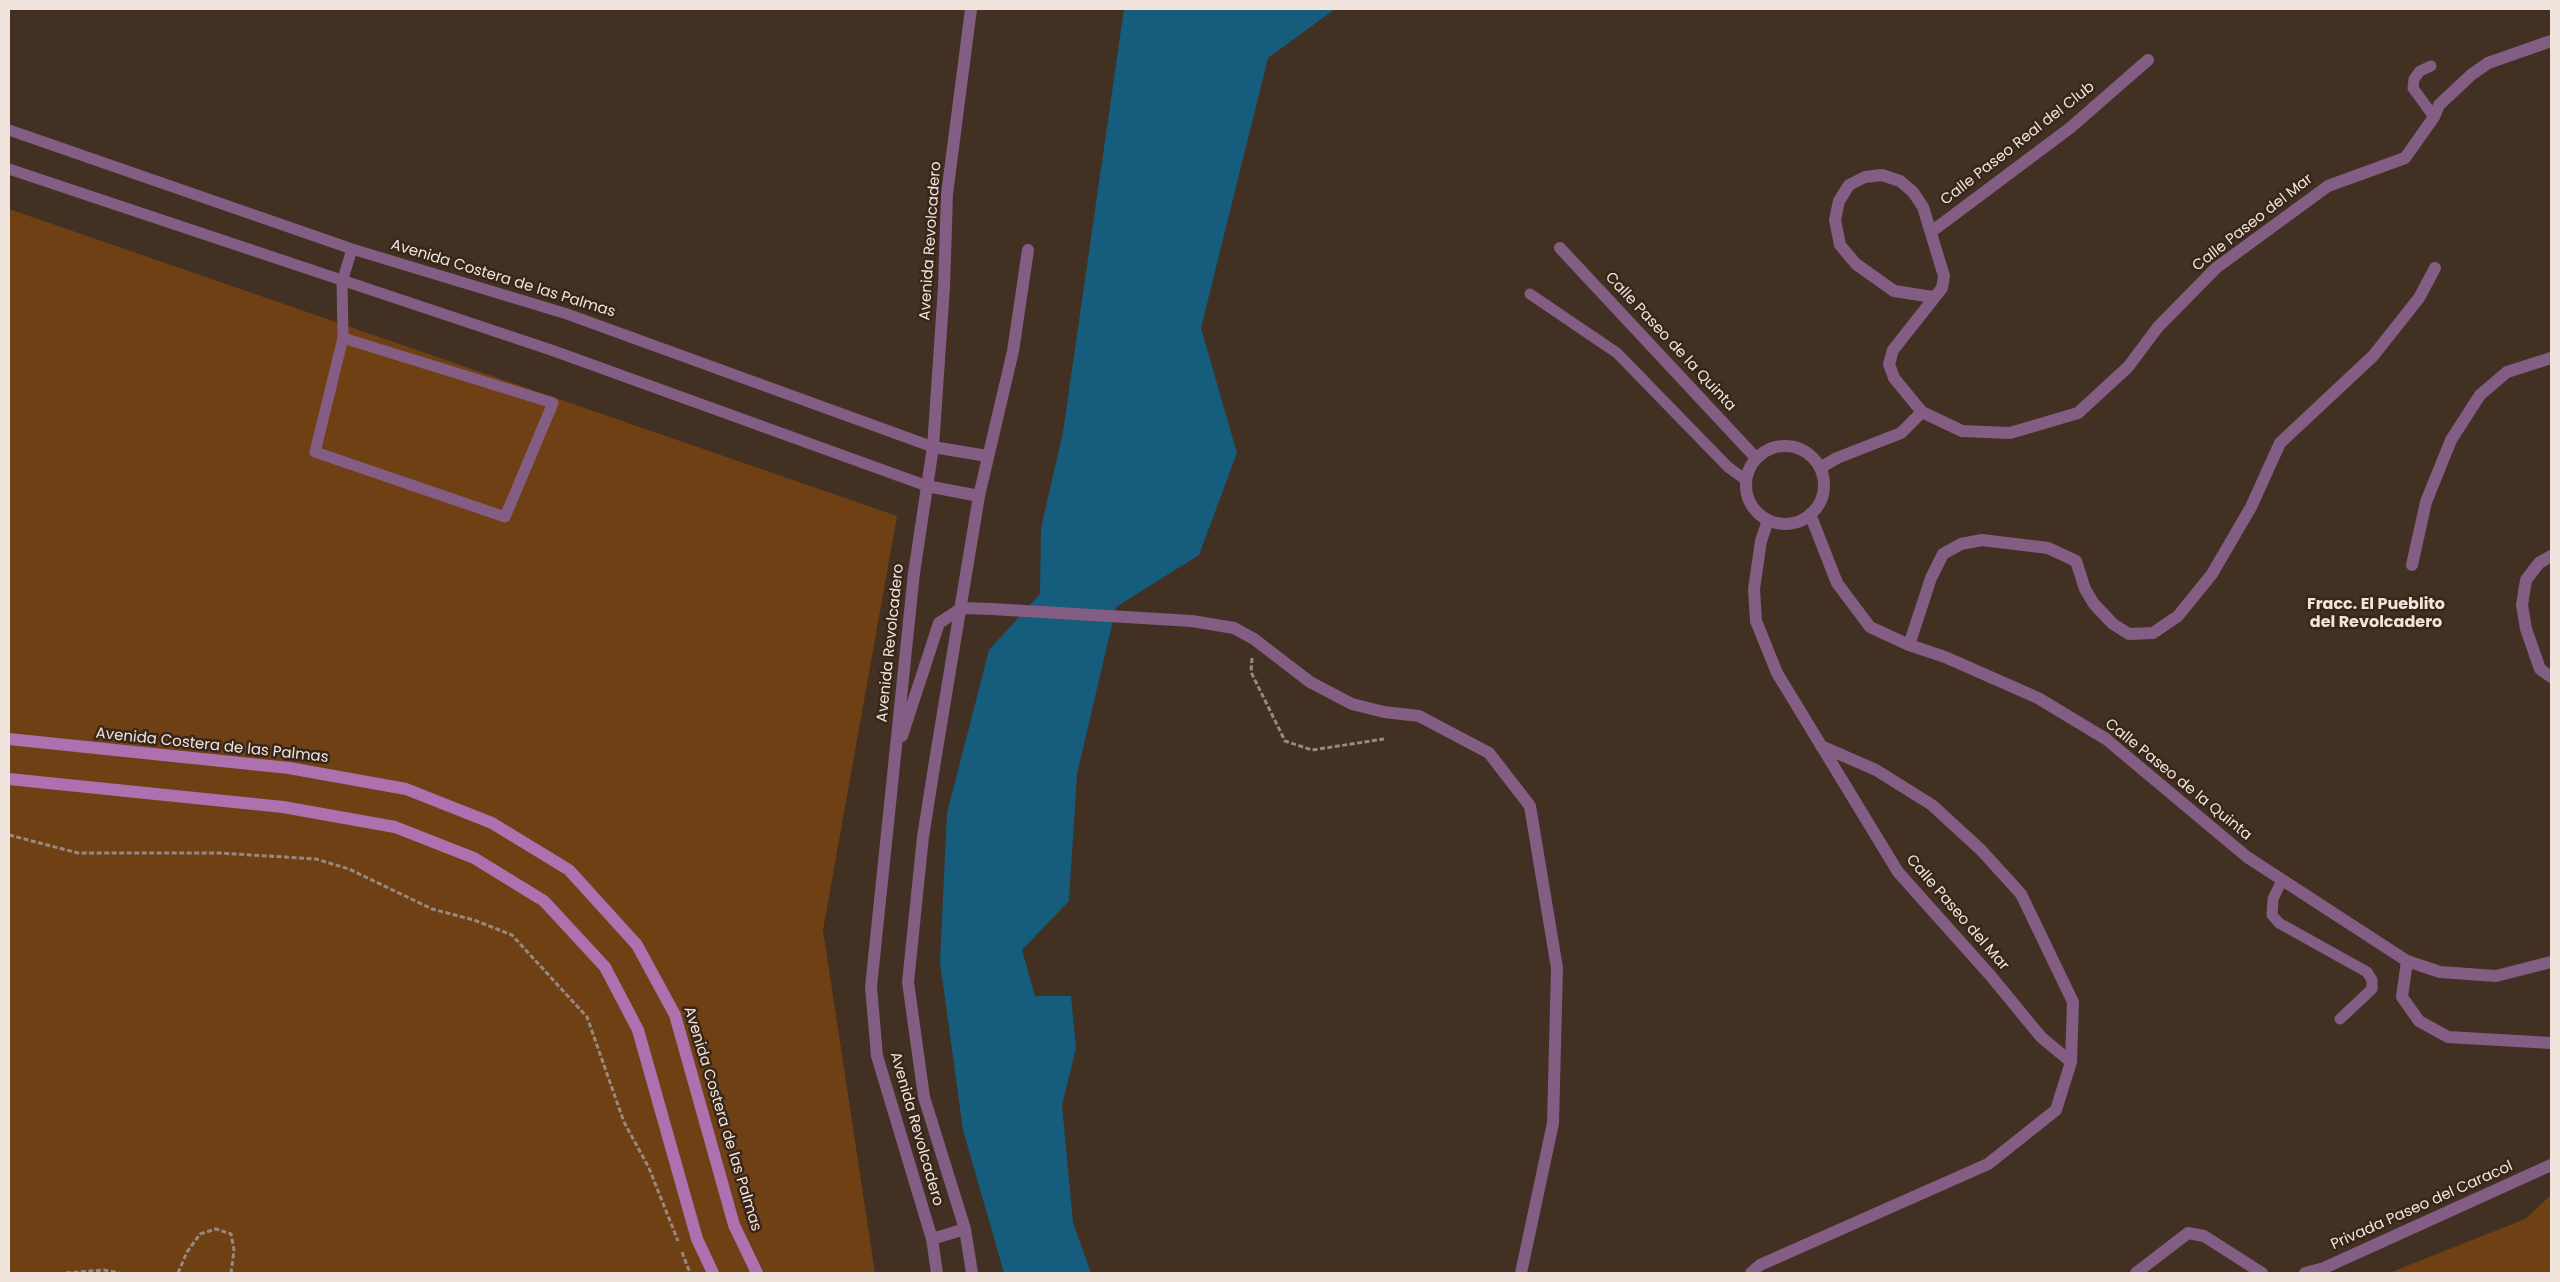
<!DOCTYPE html>
<html>
<head>
<meta charset="utf-8">
<style>
	body { margin:0 }
	#map { position:relative; width:2560px; height:1282px; overflow:hidden; background:#423023; font-family:Poppins,sans-serif }
	canvas { display:block }
	.frame { position:absolute; inset:0; border:10px solid #f0e4dc; pointer-events:none }
</style>
</head>
<body>
<div id="map">
<canvas width="2560" height="1282"></canvas>
<div class="frame"></div>
</div>
<script>
const ctx = document.querySelector('canvas').getContext('2d');
ctx.lineJoin = 'round';
function paint(path, color) { ctx.fillStyle = color; ctx.fill(path, 'evenodd'); }
const toPath = rows => new Path2D(rows.map(r => 'M' + r).join(''));
function strokePath(path, color, width, dash) { ctx.strokeStyle = color; ctx.lineWidth = width; ctx.lineCap = dash ? 'butt' : 'round'; ctx.setLineDash(dash || []); ctx.stroke(path); }
function label(font, color, halo, rows, align = 'center') {
  ctx.font = font + ' Poppins,sans-serif'; ctx.lineWidth = 5; ctx.setLineDash([]); ctx.textBaseline = 'middle'; ctx.strokeStyle = halo; ctx.fillStyle = color; for (const [text, x, y, turn = 0] of rows) {
    ctx.save(); ctx.translate(x, y); ctx.rotate((+turn || 0) * Math.PI / 180); ctx.textAlign = isNaN(turn) ? turn : align; if (halo) ctx.strokeText(text, 0, 0); ctx.fillText(text, 0, 0); ctx.restore();
  }
}
paint(toPath([
	[9,209,897,516,823,930,875,1273,9,1273],
	[2551,1195,2551,1273,2389,1273,2525,1219]
]), '#704015');
paint(toPath([
	[1124,9,1335,9,1268,58,1201,328,1237,453,1199,555,1116,607,1077,774,1069,901,1022,950,1035,996,1071,996,1076,1048,1062,1105,1073,1223,1091,1273,1004,1273,963,1130,940,962,947,813,989,650,1040,594,1041,528,1063,432]
]), '#155c7d');
strokePath(toPath([
	[1252,658,1251,672,1285,741,1312,750,1384,739],
	[9,835,78,853,219,853,316,859,349,869,432,909,474,920,512,935,587,1017,624,1122,649,1168,678,1241],
	[682,1252,690,1273],
	[66,1273,104,1270,119,1273],
	[178,1273,187,1252,200,1234,216,1229,231,1234,234,1250,231,1273]
]), '#98897e', 3, [5, 2.5]);
strokePath(toPath([
	[2431,66,2420,71,2414,79,2413,88,2434,117],
	[9,130,352,249,567,314,933,447],
	[9,169,554,351,927,486],
	[1530,294,1617,353,1728,467,1746,480],
	[343,338,553,403,505,517,315,452,343,338,342,282,352,249],
	[2282,880,2273,899,2272,915,2279,923,2367,972,2372,980,2372,989,2340,1019]
]), '#835d83', 11);
strokePath(toPath([
	[1931,232,2070,128,2148,60],
	[1560,248,1756,458],
	[1933,297,1894,291,1856,264,1840,245,1835,220,1839,201,1849,185,1865,177,1882,175,1900,181,1913,192,1923,207,1944,276,1942,288,1893,350,1889,364,1894,378,1922,412,1962,431,2010,433,2078,413,2128,367,2158,327,2216,268,2328,186,2405,158,2434,117,2439,105,2471,75,2488,63,2551,41],
	'1746 485a39 39 0 1 1 78 0a39 39 0 1 1-78 0Z',
	[933,447,987,456],
	[1820,468,1837,458,1901,433,1922,412],
	[927,486,979,496],
	[1810,514,1837,583,1870,627,1909,645,1945,657,2038,698,2106,739,2247,857,2407,961,2440,972,2496,976,2551,962],
	[1768,520,1761,541,1754,589,1756,621,1777,673,1898,872,1990,975,2041,1037,2071,1062],
	[2551,556,2539,563,2526,580,2522,605,2526,629,2540,669,2551,677],
	[2412,565,2426,502,2451,440,2480,395,2507,372,2551,358],
	[1909,645,1931,578,1943,554,1961,544,1982,540,2048,548,2076,561,2085,589,2094,604,2113,624,2129,634,2153,633,2178,616,2212,574,2251,507,2280,443,2373,356,2419,298,2435,268],
	[902,736,939,623,962,608,992,609,1192,621,1234,628,1254,639,1310,682,1352,704,1384,712,1419,716,1489,753,1530,806,1557,968,1553,1123,1521,1273],
	[2407,961,2402,997,2419,1021,2448,1037,2551,1043],
	[932,1239,965,1229],
	[937,1273,932,1239,877,1056,871,987,914,573,933,447,944,287,947,194,971,9],
	[972,1273,965,1229,924,1097,908,982,923,837,935,761,979,496,1013,351,1028,250],
	[1751,1273,1760,1265,1988,1164,2056,1110,2071,1062,2073,1002,2021,894,1981,850,1932,805,1876,770,1821,746],
	[2136,1273,2188,1233,2204,1236,2262,1273],
	[2305,1273,2324,1268,2551,1165]
]), '#835d83', 12);
strokePath(toPath([
	[9,739,289,768,406,789,492,823,569,870,637,945,675,1015,734,1225,757,1273],
	[9,779,283,807,395,827,474,858,544,901,605,967,638,1030,697,1239,713,1273]
]), '#ae71af', 12);
label('15px', '#f0e4dc', '#372619', [
	["Calle Paseo Real del Club",2018,144,-38],
	["Calle Paseo del Mar",2253,223,-38],
	["Avenida Revolcadero",931,241,-86],
	["Avenida Costera de las Palmas",503,279,17],
	["Calle Paseo de la Quinta",1670,342,47],
	["Avenida Revolcadero",891,643,-84],
	["Avenida Costera de las Palmas",212,746,6],
	["Calle Paseo de la Quinta",2178,780,39],
	["Calle Paseo del Mar",1957,913,49],
	["Avenida Costera de las Palmas",722,1119,73],
	["Avenida Revolcadero",916,1129,74],
	["Privada Paseo del Caracol",2422,1206,-24]
]);
label('bold 16px', '#f0e4dc', '#372619', [
	["Fracc. El Pueblito",2376,605],
	["del Revolcadero",2376,623]
]);
</script>
</body>
</html>
